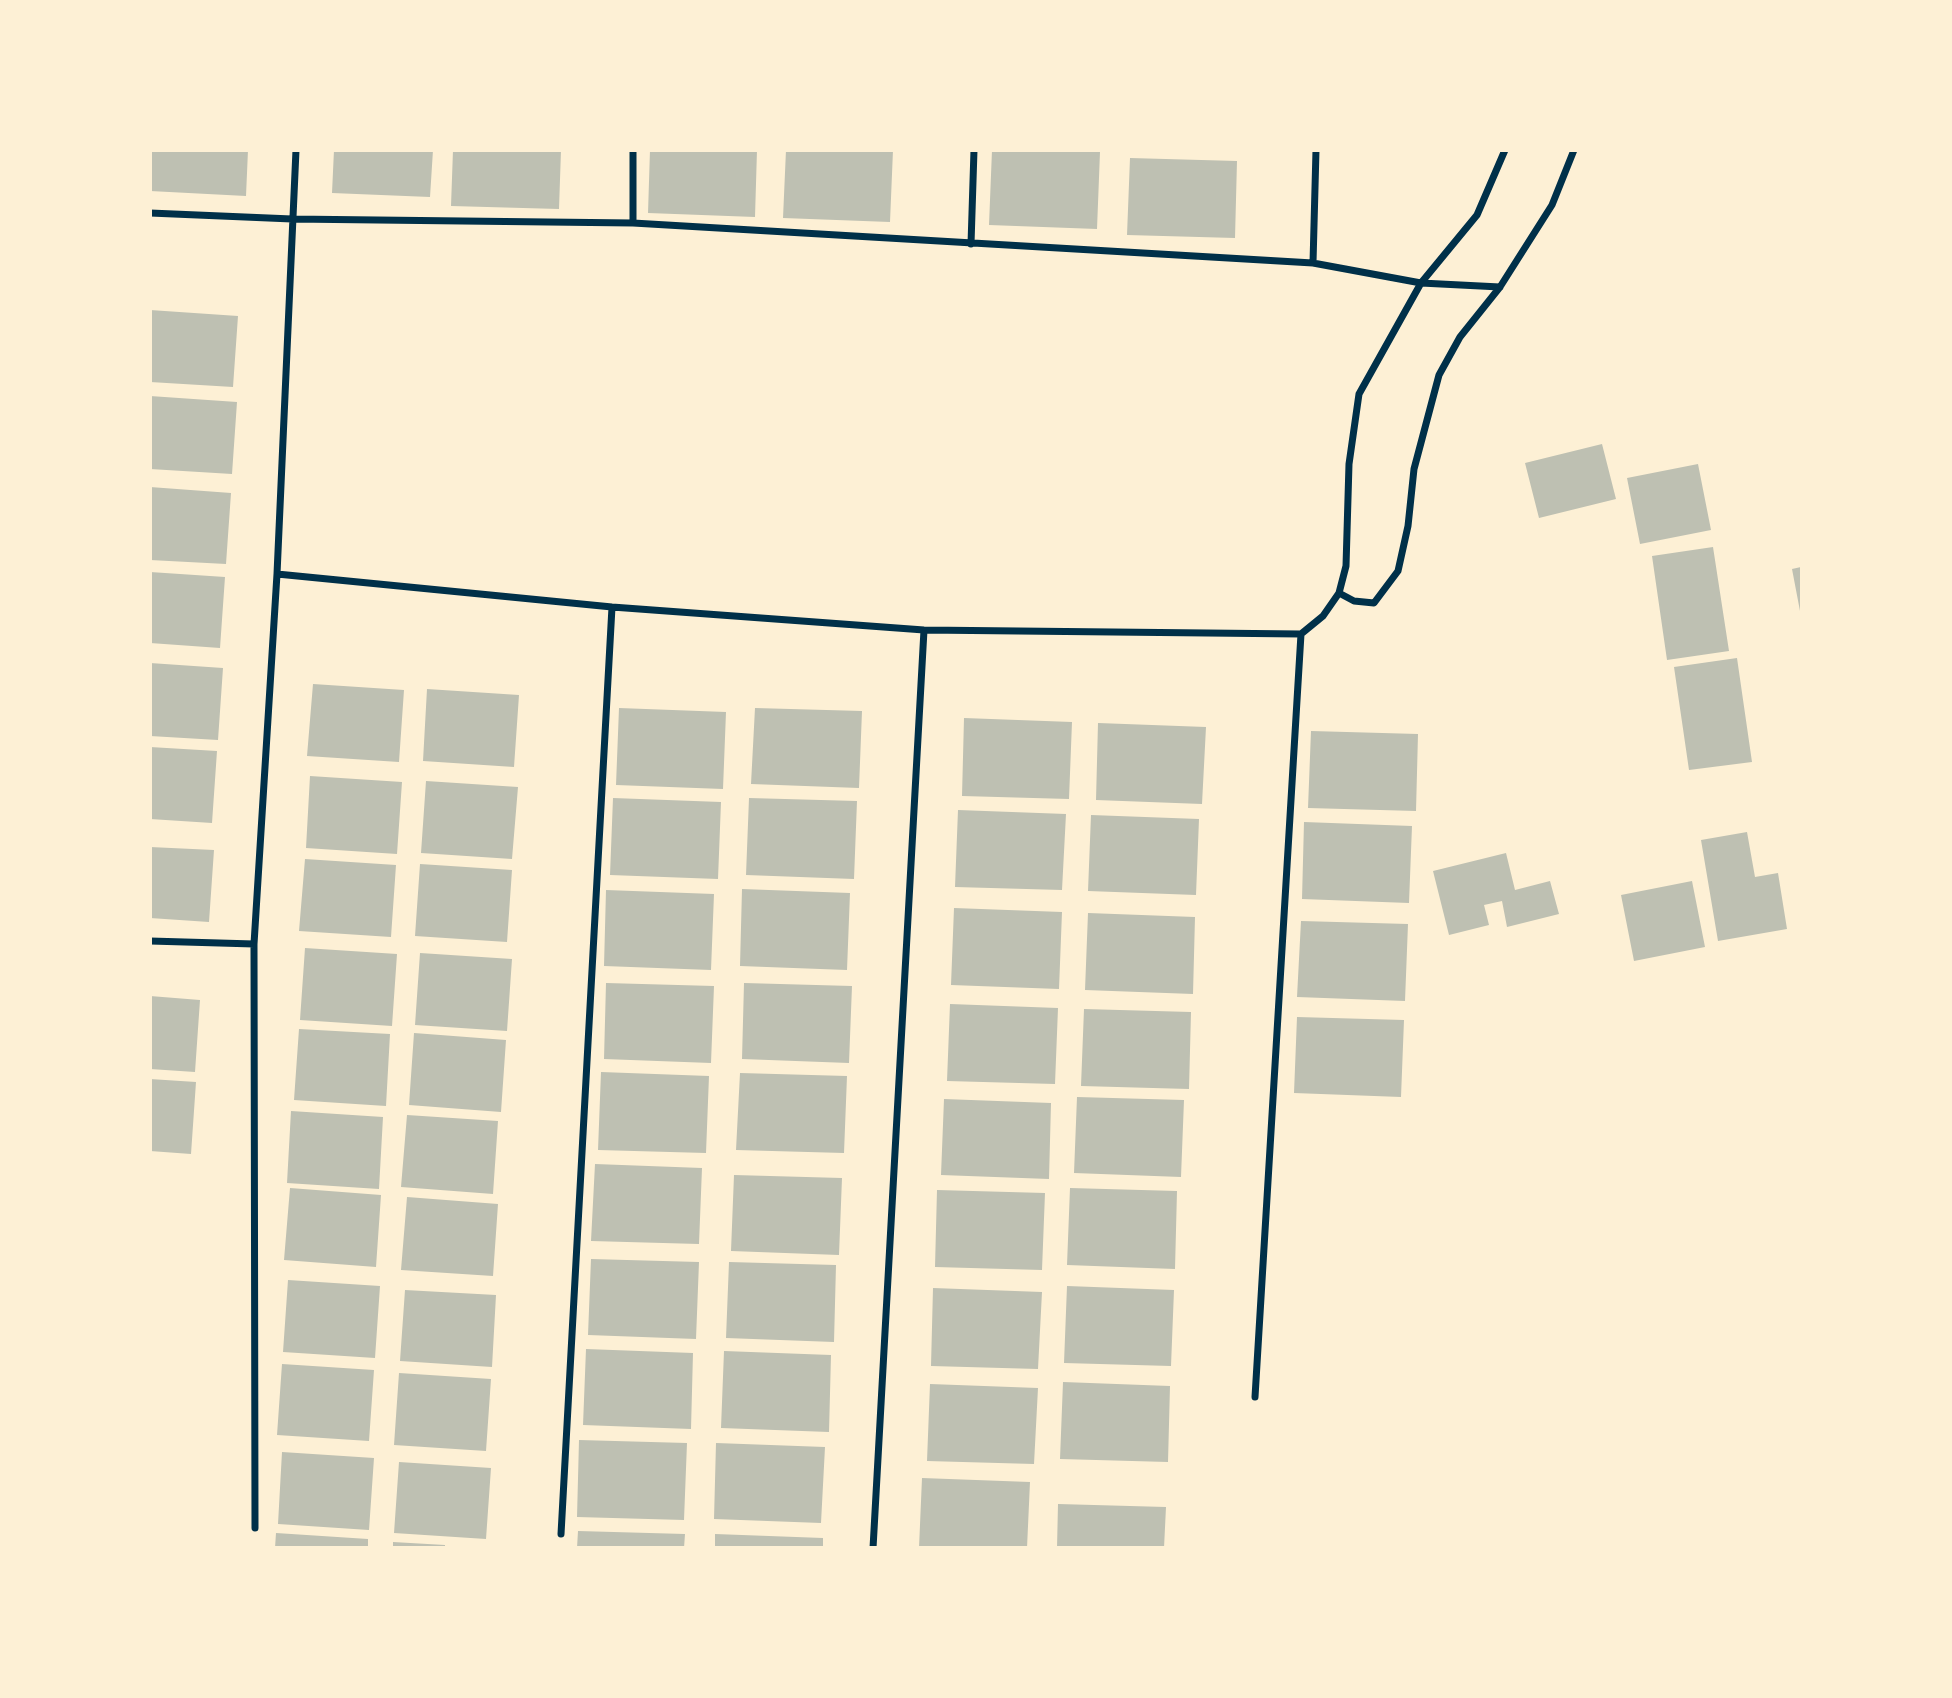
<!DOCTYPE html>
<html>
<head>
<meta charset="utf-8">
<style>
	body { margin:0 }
	#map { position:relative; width:1952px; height:1698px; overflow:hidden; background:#fdf0d5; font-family:"Roboto Condensed",sans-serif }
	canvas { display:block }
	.frame { position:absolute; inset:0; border:152px solid #fdf0d5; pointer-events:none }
</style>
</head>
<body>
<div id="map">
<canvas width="1952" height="1698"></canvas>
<div class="frame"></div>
</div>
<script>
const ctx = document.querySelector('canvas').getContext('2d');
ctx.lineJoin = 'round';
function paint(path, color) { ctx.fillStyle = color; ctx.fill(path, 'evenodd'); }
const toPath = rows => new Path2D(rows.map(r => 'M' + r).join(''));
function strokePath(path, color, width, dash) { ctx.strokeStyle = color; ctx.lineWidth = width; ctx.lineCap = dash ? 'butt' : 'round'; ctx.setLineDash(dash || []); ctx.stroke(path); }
paint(toPath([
	[151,150,248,150,246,196,150,191],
	[334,150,433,150,430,197,332,193],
	[453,150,561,150,559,209,451,206],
	[650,150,757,150,755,217,648,213],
	[786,150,893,150,890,222,783,218],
	[992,150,1100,152,1097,229,989,225],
	[1130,158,1237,161,1235,238,1127,235],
	[150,310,238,316,233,387,150,382],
	[150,396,237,402,232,474,150,469],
	[1602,444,1616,499,1539,518,1525,463],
	[1698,464,1711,530,1640,544,1627,478],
	[150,487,231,493,226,564,150,560],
	[1713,547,1729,651,1667,660,1652,556],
	[1801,567,1801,611,1800,611,1792,569],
	[150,572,225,577,220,648,150,643],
	[1737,658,1752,762,1689,770,1674,667],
	[150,663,223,668,218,740,150,736],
	[313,684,404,690,399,762,307,756],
	[427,689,519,695,514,767,423,761],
	[619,708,726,712,723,789,616,785],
	[755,708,862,711,859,788,751,784],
	[964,718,1072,722,1069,799,962,796],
	[1098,723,1206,727,1202,804,1096,800],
	[1311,731,1418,734,1416,811,1308,808],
	[150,747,217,751,212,823,150,819],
	[310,776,402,782,397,854,306,848],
	[426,781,518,787,512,859,421,853],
	[613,798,721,802,718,879,610,875],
	[749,798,857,801,854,879,746,875],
	[958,810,1066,814,1062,890,955,887],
	[1091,815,1199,819,1196,895,1088,891],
	[1304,822,1412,826,1409,903,1302,899],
	[1747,832,1755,877,1778,873,1787,929,1718,941,1701,840],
	[150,847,214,850,209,922,150,918],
	[1506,853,1515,890,1550,881,1559,914,1507,927,1502,901,1484,905,1489,925,1449,935,1433,871],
	[305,859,396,865,391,937,299,931],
	[420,864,512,870,507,942,415,936],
	[1692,881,1705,947,1634,961,1621,895],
	[742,889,850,893,847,970,740,966],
	[606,890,714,894,711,970,604,966],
	[954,908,1062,912,1059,989,951,985],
	[1088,913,1195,917,1193,994,1085,990],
	[1301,921,1408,924,1405,1001,1297,997],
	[305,948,397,954,392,1026,300,1020],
	[420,953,512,959,507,1031,415,1025],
	[606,983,714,986,711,1063,604,1059],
	[744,983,852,986,849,1063,742,1059],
	[150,996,200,1000,195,1072,150,1069],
	[950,1004,1058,1008,1055,1084,947,1081],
	[1084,1009,1191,1012,1189,1089,1081,1086],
	[1297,1017,1404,1020,1401,1097,1294,1093],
	[299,1029,390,1034,386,1106,294,1100],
	[414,1033,506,1040,501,1112,409,1105],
	[601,1072,709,1076,706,1153,598,1150],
	[740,1073,847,1076,844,1153,736,1150],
	[150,1079,196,1082,191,1154,150,1151],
	[1077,1097,1184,1100,1181,1177,1074,1173],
	[944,1099,1051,1103,1049,1179,941,1175],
	[291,1111,383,1117,379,1189,287,1183],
	[407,1115,498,1121,493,1194,401,1187],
	[595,1164,702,1168,699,1244,591,1241],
	[734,1175,842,1178,839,1255,731,1251],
	[290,1188,381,1195,376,1267,284,1260],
	[1070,1188,1177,1191,1175,1269,1067,1265],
	[937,1190,1045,1193,1042,1270,935,1267],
	[407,1197,498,1204,493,1276,401,1270],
	[591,1259,699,1262,696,1339,588,1335],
	[729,1262,836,1265,834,1342,726,1338],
	[288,1280,380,1286,375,1358,283,1352],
	[1067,1286,1174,1290,1171,1366,1064,1363],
	[933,1288,1042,1292,1038,1369,931,1366],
	[405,1290,496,1295,492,1367,400,1361],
	[586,1349,693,1353,691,1429,583,1425],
	[724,1351,831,1355,829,1432,721,1428],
	[282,1364,374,1370,369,1441,277,1435],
	[399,1373,491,1379,486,1451,394,1445],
	[1063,1382,1170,1386,1168,1462,1060,1459],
	[930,1384,1038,1388,1034,1464,927,1461],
	[579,1440,687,1443,684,1520,577,1517],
	[716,1443,825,1447,821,1523,714,1519],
	[282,1452,374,1458,369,1530,278,1524],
	[399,1462,491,1468,486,1539,394,1533],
	[922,1478,1030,1482,1027,1548,919,1548],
	[1058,1504,1166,1507,1164,1548,1057,1548],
	[578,1531,685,1534,684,1548,577,1548],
	[276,1533,368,1539,368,1548,275,1548],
	[715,1534,823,1538,823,1548,715,1548],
	[393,1542,445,1545,445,1548,393,1548]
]), '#bec0b2');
strokePath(toPath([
	[296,150,277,574,612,607,924,630,1301,634,1323,616,1339,593,1346,566,1349,464,1359,394,1421,283,1477,215,1505,150],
	[633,150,633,223],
	[150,213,292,219,633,223,1313,263,1421,283,1500,287],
	[971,244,974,150],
	[1313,263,1316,150],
	[1339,593,1354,601,1374,603,1398,571,1408,526,1414,469,1439,375,1460,337,1500,287,1552,205,1574,150],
	[150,941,254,944],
	[1255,1397,1301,634],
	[255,1528,254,944,277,574],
	[561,1534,612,607],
	[873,1548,924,630]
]), '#003049', 7);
</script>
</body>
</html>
